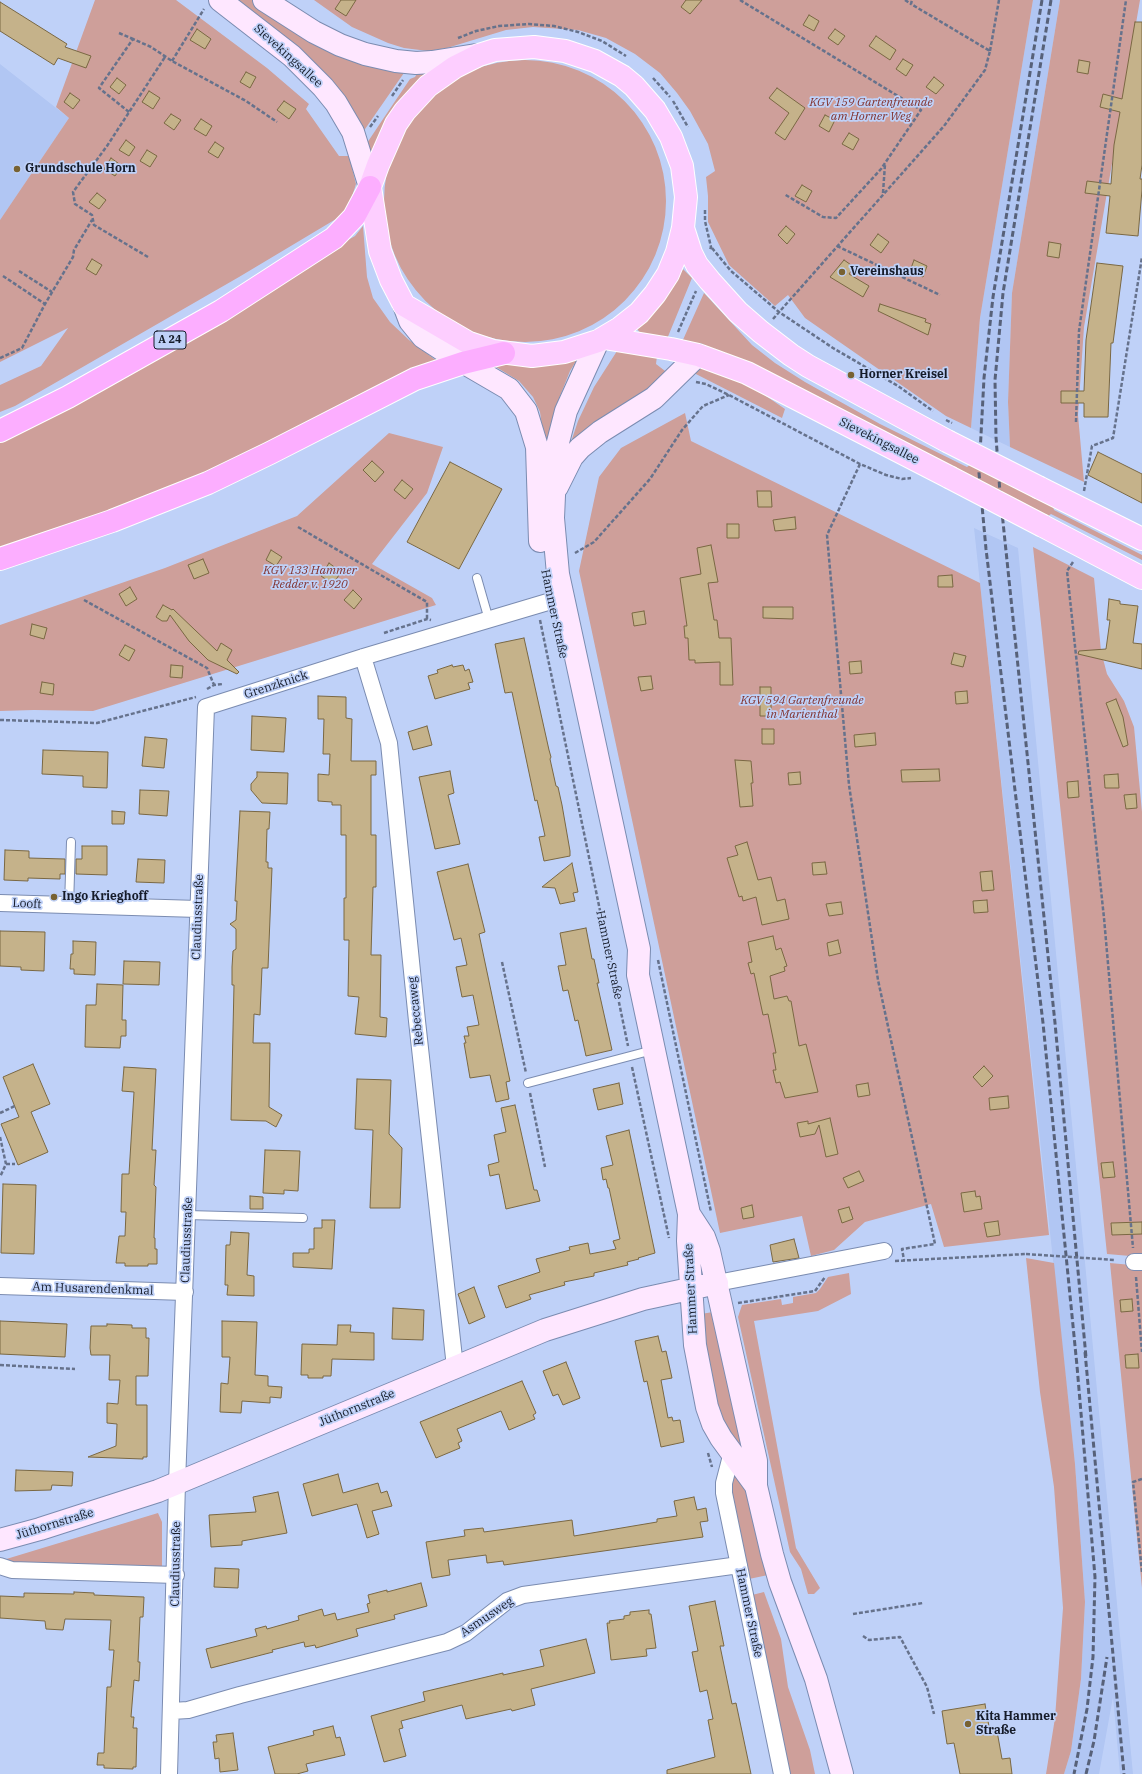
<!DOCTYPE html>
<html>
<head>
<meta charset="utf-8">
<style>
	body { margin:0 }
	canvas { display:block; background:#bfd1f8 }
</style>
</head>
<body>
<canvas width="1142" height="1774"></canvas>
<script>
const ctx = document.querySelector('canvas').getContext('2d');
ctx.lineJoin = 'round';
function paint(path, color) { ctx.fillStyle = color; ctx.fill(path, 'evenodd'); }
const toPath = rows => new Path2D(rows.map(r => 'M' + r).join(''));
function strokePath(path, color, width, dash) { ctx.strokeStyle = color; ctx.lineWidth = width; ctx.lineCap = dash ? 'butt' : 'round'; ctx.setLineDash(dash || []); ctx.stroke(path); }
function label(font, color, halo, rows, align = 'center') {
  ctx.font = font + ' "IBM Plex Serif",serif'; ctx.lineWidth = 3.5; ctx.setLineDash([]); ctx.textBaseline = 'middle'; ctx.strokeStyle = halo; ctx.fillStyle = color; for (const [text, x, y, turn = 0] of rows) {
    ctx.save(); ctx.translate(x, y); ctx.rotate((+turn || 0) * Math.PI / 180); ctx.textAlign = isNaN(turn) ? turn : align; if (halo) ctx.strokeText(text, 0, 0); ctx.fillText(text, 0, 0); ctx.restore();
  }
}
paint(toPath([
	[1033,0,1060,0,1012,293,1008,402,1010,447,971,428,980,318],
	[0,64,69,118,0,220],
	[974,528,1018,548,1133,1774,1120,1774,1113,1697,1099,1774,1064,1774,1071,1751,1081,1679,1085,1602,1075,1464]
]), '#b1c6f3');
paint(toPath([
	[95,0,176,0,267,68,309,104,306,109,339,156,349,156,356,184,349,206,341,216,239,277,15,406,0,412,0,385,41,366,68,328,0,362,0,220,69,118,56,107],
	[235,0,252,0,291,28,406,70,363,132],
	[314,0,1033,0,980,318,971,428,946,416,805,318,788,295,775,306,729,265,708,222,708,196,706,177,715,171,708,144,690,111,677,93,660,73,635,54,606,38,578,30,533,27,506,30,447,48,428,51,404,48,388,43,352,27],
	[1060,0,1140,0,1084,327,1078,415,1084,482,1010,447,1008,402,1012,293],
	'384 201a141 141 0 1 1 282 0a141 141 0 1 1-282 0Z',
	[419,70,432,71,372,152,366,151,365,146,379,125,410,79,415,77],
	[363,226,367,277,373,298,390,322,409,340,437,361,235,460,143,499,0,549,0,441,355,236],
	[683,269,692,278,667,339,643,336,637,329,667,296],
	[704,293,752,345,775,363,805,382,880,424,967,467,973,462,1052,503,1054,510,1142,555,1142,560,1051,514,1045,518,682,342],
	[617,351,657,356,656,364,669,374,577,443,572,439,578,421,594,387],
	[576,354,578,358,570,371,558,401,548,440,544,440,540,412,533,397,519,381,496,367,496,365],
	[701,366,750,385,785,409,782,418,690,371],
	[685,413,691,441,980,583,1049,1235,944,1247,931,1204,865,1222,834,1250,811,1256,802,1216,720,1233,579,571,599,477,621,448],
	[389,433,443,447,427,493,372,564,432,598,436,605,93,711,34,710,0,711,0,625,165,568,297,516],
	[1033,547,1094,578,1101,651,1107,674,1124,701,1134,727,1142,812,1142,1257,1107,1254],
	[1026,1258,1054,1263,1075,1464,1085,1602,1081,1679,1071,1751,1064,1774,1046,1774,1055,1718,1063,1608,1054,1487,1040,1392],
	[1110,1263,1142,1266,1142,1588],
	[849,1273,851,1294,818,1311,754,1321,796,1548,820,1588,814,1594,808,1594,801,1569,790,1552,738,1317,742,1305,781,1299,782,1305,793,1303,793,1297,816,1293,820,1289,828,1277],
	[713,1312,748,1460,719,1423,701,1314],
	[736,1468,745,1485,768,1575,749,1579,731,1490],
	[158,1513,162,1522,162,1569,12,1565,3,1560],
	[764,1592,781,1639,788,1687,810,1750,815,1774,789,1774,752,1595]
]), '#ce9f9a');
const building = toPath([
	[341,0,356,0,346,16,335,9,341,0],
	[686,0,702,0,690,14,681,7,686,0],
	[0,2,67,44,65,47,91,56,86,68,58,58,54,65,0,31,0,2],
	[809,15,819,21,814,31,803,25,809,15],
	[1135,22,1142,22,1142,165,1140,179,1142,179,1142,190,1138,236,1106,233,1110,196,1085,193,1087,181,1111,184,1114,145,1120,112,1100,107,1103,94,1122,99,1135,22],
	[197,29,211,39,205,49,190,40,197,29],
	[835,29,845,36,838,45,828,38,835,29],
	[876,36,896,50,890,60,869,46,876,36],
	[903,59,913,65,906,76,896,69,903,59],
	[1079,60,1090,62,1088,74,1077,72,1079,60],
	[246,72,256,77,250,88,240,82,246,72],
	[934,77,944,85,936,94,926,87,934,77],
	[117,78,126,85,119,94,110,87,117,78],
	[777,88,805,108,785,140,775,133,789,113,769,98,777,88],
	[149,91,160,98,153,109,142,102,149,91],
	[70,93,80,100,73,109,64,102,70,93],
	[284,101,296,109,289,119,277,110,284,101],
	[171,114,181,120,174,130,164,123,171,114],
	[825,115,835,120,829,132,819,126,825,115],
	[201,119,212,126,206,136,194,129,201,119],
	[849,133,859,139,853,150,842,144,849,133],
	[126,140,135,147,129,156,119,150,126,140],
	[215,142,224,148,218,158,208,152,215,142],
	[147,150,157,156,150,167,140,161,147,150],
	[111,158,122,166,115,176,104,169,111,158],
	[802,185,812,191,806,202,795,196,802,185],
	[97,193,106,200,99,209,89,202,97,193],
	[786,226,795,234,787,244,778,235,786,226],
	[878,234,889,242,881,253,870,245,878,234],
	[1049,242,1061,244,1059,258,1047,256,1049,242],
	[92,259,102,265,96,275,86,269,92,259],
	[844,260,854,267,849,274,869,286,863,297,830,277,844,260],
	[914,260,927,266,923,277,910,271,914,260],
	[1097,263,1123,266,1113,343,1111,343,1108,417,1084,417,1084,403,1061,403,1061,391,1084,391,1086,340,1097,263],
	[880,304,926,319,925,322,931,324,928,335,878,311,880,304],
	[1098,452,1142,474,1142,503,1088,475,1098,452],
	[372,461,384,472,375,482,363,470,372,461],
	[450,462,502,489,459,569,407,542,450,462],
	[402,480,413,489,405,499,394,490,402,480],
	[757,491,771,491,772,507,758,507,757,491],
	[795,517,796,529,775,531,773,520,795,517],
	[727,524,739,524,739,538,727,538,727,524],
	[711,545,718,582,708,583,714,620,717,620,719,638,731,638,733,685,720,685,720,662,695,663,695,660,689,660,688,638,685,638,684,626,687,626,680,578,701,574,697,548,711,545],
	[271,550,282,557,276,566,266,560,271,550],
	[203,559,209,573,194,579,188,565,203,559],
	[329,563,341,572,333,584,321,576,329,563],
	[952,575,953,587,938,587,938,576,952,575],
	[130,587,137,599,126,606,119,594,130,587],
	[353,590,362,599,354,609,344,600,353,590],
	[1109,599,1120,601,1120,604,1138,606,1133,643,1142,644,1142,669,1078,654,1079,651,1106,649,1110,620,1107,620,1109,599],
	[163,605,172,610,173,609,217,651,221,643,232,650,227,660,239,672,237,674,208,660,189,641,170,615,167,621,162,621,156,617,163,605],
	[763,607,793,607,793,619,763,618,763,607],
	[644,611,646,624,634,626,632,613,644,611],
	[32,624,47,628,44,639,30,635,32,624],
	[524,638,549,750,551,757,550,759,556,786,558,787,562,805,570,851,570,856,544,861,539,837,545,836,537,800,535,801,512,692,505,693,495,644,524,638],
	[125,645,135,650,129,661,119,655,125,645],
	[954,653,966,656,963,667,951,664,954,653],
	[861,661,862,673,850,674,849,662,861,661],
	[171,665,183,666,182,678,170,677,171,665],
	[452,665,453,667,463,665,465,671,469,669,473,682,468,683,470,689,435,699,428,676,438,673,437,670,452,665],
	[651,676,653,689,641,691,638,677,651,676],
	[42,682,54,684,53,695,40,693,42,682],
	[760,687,771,687,771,716,760,716,760,687],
	[967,691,968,703,956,704,955,692,967,691],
	[318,696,346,697,346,718,352,719,351,761,376,761,376,775,371,775,371,835,376,835,376,887,373,887,371,955,381,955,380,1017,387,1018,386,1037,355,1034,359,997,348,996,349,940,344,940,344,898,346,898,346,835,341,835,341,805,332,805,332,802,318,801,318,774,329,775,330,754,323,754,324,719,318,719,318,696],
	[1116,699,1123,717,1128,745,1123,747,1106,703,1116,699],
	[252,716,286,718,284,752,251,750,252,716],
	[427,726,432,745,413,750,408,732,427,726],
	[762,729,774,729,774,744,762,744,762,729],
	[875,733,876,745,855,747,854,735,875,733],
	[145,737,167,739,164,768,142,766,145,737],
	[43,750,108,752,107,788,83,787,83,776,42,774,43,750],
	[735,760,751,761,753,783,751,783,753,806,740,807,735,760],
	[939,769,940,781,902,782,901,770,939,769],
	[450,771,454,793,448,795,460,844,435,849,419,777,450,771],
	[257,772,288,773,287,804,262,803,251,790,251,784,257,777,257,772],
	[800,772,801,784,789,785,788,773,800,772],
	[1118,774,1119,788,1105,788,1104,775,1118,774],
	[1078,781,1079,797,1068,798,1067,782,1078,781],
	[140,790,169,791,167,816,139,814,140,790],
	[1136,794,1137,808,1126,809,1124,795,1136,794],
	[112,811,125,812,124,824,112,824,112,811],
	[240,811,270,812,269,829,267,829,266,862,268,862,268,868,272,868,268,968,262,968,260,1015,254,1014,253,1043,270,1043,269,1107,282,1115,276,1127,266,1121,231,1120,234,985,232,985,232,967,233,951,236,949,236,929,230,924,236,920,237,901,235,901,240,811],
	[747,842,758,880,771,877,777,901,785,899,789,919,762,925,756,897,743,901,742,896,739,897,727,858,738,855,735,846,747,842],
	[82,846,107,846,107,875,76,874,76,859,82,859,82,846],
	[5,850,29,851,29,858,65,859,65,874,60,874,60,879,28,878,28,881,4,880,5,850],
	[138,859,165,860,164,883,136,882,138,859],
	[825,862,827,874,813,875,812,863,825,862],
	[572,863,578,892,573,893,575,901,560,904,555,888,542,887,572,863],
	[468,864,485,932,479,934,510,1081,506,1082,509,1099,496,1102,490,1075,470,1078,464,1043,466,1043,464,1036,469,1036,467,1027,479,1025,473,995,462,997,456,967,467,965,461,938,454,940,437,872,468,864],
	[992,871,994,890,982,891,980,872,992,871],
	[987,900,988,912,974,913,973,901,987,900],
	[841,902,843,914,829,916,826,904,841,902],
	[586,928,592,959,594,959,599,983,597,983,612,1050,586,1056,578,1020,575,1021,568,990,563,991,558,966,566,965,560,933,586,928],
	[0,931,45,932,44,971,21,970,21,967,0,966,0,931],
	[773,936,776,950,781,948,787,966,784,967,785,971,770,976,774,999,787,996,789,1001,791,1001,799,1046,806,1044,818,1092,785,1098,780,1082,776,1083,773,1070,776,1070,773,1053,776,1053,768,1014,763,1015,754,973,751,974,748,963,752,962,748,942,773,936],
	[838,940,841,953,829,956,827,943,838,940],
	[73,941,96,942,95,975,74,974,74,969,70,969,71,954,73,954,73,941],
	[124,961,160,962,159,985,123,984,124,961],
	[97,984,123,985,122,1020,126,1020,126,1036,121,1036,120,1048,85,1047,86,1005,96,1005,97,984],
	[33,1064,50,1104,31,1112,48,1152,18,1165,1,1124,19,1117,3,1077,33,1064],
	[984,1066,993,1076,982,1087,973,1077,984,1066],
	[124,1067,156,1069,152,1150,156,1150,154,1185,156,1187,154,1238,155,1238,155,1249,157,1249,157,1264,148,1264,148,1266,125,1266,125,1263,116,1263,119,1236,125,1236,126,1212,121,1212,122,1174,129,1174,134,1092,122,1091,124,1067],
	[357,1079,391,1080,389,1134,402,1148,400,1208,370,1208,373,1130,355,1129,357,1079],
	[619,1083,623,1104,598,1110,593,1089,619,1083],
	[868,1083,870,1095,858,1097,856,1085,868,1083],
	[1008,1096,1009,1108,990,1110,989,1098,1008,1096],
	[515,1105,534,1190,537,1190,540,1201,506,1209,499,1174,490,1176,488,1165,499,1162,494,1135,506,1132,501,1108,515,1105],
	[830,1118,838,1154,826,1157,819,1125,815,1134,800,1137,797,1123,808,1121,808,1124,830,1118],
	[629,1130,655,1253,638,1258,639,1259,627,1262,628,1265,594,1273,594,1276,564,1282,565,1285,529,1295,531,1299,506,1308,498,1286,540,1272,536,1259,570,1250,569,1247,588,1243,590,1254,616,1249,613,1241,620,1239,609,1188,608,1188,606,1179,603,1180,601,1168,613,1165,606,1136,629,1130],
	[265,1150,300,1151,298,1191,284,1190,284,1194,263,1193,265,1150],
	[1113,1162,1115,1177,1103,1178,1101,1163,1113,1162],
	[859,1171,864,1181,848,1188,843,1178,859,1171],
	[3,1184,36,1185,34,1254,1,1253,3,1184],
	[975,1191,976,1197,980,1196,982,1209,964,1212,961,1193,975,1191],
	[250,1196,263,1197,263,1209,250,1209,250,1196],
	[752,1205,754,1217,743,1219,741,1208,752,1205],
	[849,1207,853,1219,842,1223,838,1210,849,1207],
	[322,1220,335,1220,332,1269,293,1267,293,1253,309,1253,309,1249,314,1249,314,1228,322,1228,322,1220],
	[998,1221,1000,1235,987,1237,984,1223,998,1221],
	[1142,1222,1142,1234,1112,1235,1111,1223,1142,1222],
	[231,1232,249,1233,247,1275,254,1276,254,1296,227,1295,228,1285,225,1285,226,1245,230,1245,231,1232],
	[794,1239,799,1258,773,1262,770,1245,794,1239],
	[474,1287,485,1317,469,1324,458,1294,474,1287],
	[1132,1299,1133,1311,1121,1312,1120,1300,1132,1299],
	[393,1308,424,1310,423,1340,392,1339,393,1308],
	[0,1321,67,1324,65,1357,0,1354,0,1321],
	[222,1321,257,1322,255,1375,268,1376,268,1386,282,1387,281,1398,270,1397,270,1403,242,1401,241,1413,220,1412,221,1383,228,1384,230,1357,222,1357,222,1321],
	[107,1324,132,1325,132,1328,146,1328,146,1338,149,1338,148,1376,136,1376,136,1405,147,1405,147,1457,143,1457,143,1459,88,1457,116,1446,117,1424,107,1423,107,1403,118,1404,120,1380,109,1380,110,1355,91,1355,90,1348,91,1326,107,1326,107,1324],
	[338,1325,351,1325,350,1332,374,1333,374,1360,332,1359,331,1376,323,1376,323,1378,308,1378,308,1375,301,1375,302,1344,337,1345,338,1325],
	[658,1336,662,1352,666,1351,672,1378,661,1380,668,1418,672,1417,673,1421,680,1420,684,1442,661,1447,647,1381,644,1382,635,1341,658,1336],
	[1138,1354,1139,1368,1126,1368,1125,1355,1138,1354],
	[566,1362,580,1398,563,1405,558,1394,553,1396,543,1371,566,1362],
	[522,1381,536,1413,533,1415,535,1419,509,1430,501,1411,457,1429,462,1441,458,1443,460,1448,436,1458,420,1422,522,1381],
	[16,1470,73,1472,72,1486,52,1485,51,1490,15,1491,16,1470],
	[338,1474,343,1493,378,1483,381,1493,387,1491,392,1506,372,1511,379,1534,367,1538,357,1504,312,1516,303,1484,338,1474],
	[278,1492,287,1533,242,1541,242,1545,211,1547,209,1515,256,1512,253,1497,278,1492],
	[694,1497,697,1510,706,1508,708,1521,700,1522,703,1537,504,1565,503,1561,487,1563,486,1555,448,1560,450,1575,432,1578,426,1542,465,1536,464,1530,483,1528,484,1532,572,1520,574,1536,657,1522,657,1519,677,1516,674,1501,694,1497],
	[215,1568,239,1569,238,1588,214,1587,215,1568],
	[421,1583,427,1606,394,1615,395,1619,356,1629,358,1636,316,1648,315,1645,305,1647,304,1642,272,1650,273,1652,211,1668,206,1649,257,1636,255,1629,266,1626,267,1629,299,1620,298,1616,322,1609,324,1616,335,1613,337,1620,369,1612,367,1604,370,1603,368,1595,387,1590,387,1592,421,1583],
	[74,1592,94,1593,94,1595,144,1597,143,1617,140,1617,138,1662,140,1662,139,1681,134,1680,131,1717,134,1717,133,1728,137,1728,136,1767,133,1767,133,1769,104,1768,104,1765,97,1765,98,1753,104,1753,107,1687,111,1687,114,1650,109,1650,111,1620,65,1619,63,1630,46,1629,45,1621,0,1618,0,1596,24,1597,24,1593,74,1594,74,1592],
	[715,1601,724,1646,720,1646,732,1704,736,1703,751,1774,667,1774,667,1770,715,1757,708,1720,713,1719,707,1690,700,1692,692,1652,698,1651,689,1606,715,1601],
	[649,1610,649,1614,651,1614,656,1648,646,1649,647,1656,611,1660,607,1623,610,1623,609,1621,624,1619,624,1616,630,1615,630,1612,649,1610],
	[586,1639,595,1673,531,1689,535,1705,512,1711,511,1709,466,1719,462,1705,401,1721,403,1728,399,1729,406,1756,384,1762,371,1716,425,1701,423,1692,503,1673,503,1675,544,1666,540,1650,586,1639],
	[985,1704,990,1732,997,1731,1002,1759,1010,1758,1012,1774,960,1774,954,1743,947,1744,942,1711,985,1704],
	[333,1726,336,1738,340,1737,345,1755,306,1764,308,1771,297,1774,275,1774,268,1747,314,1735,313,1731,333,1726],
	[233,1733,238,1770,220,1772,219,1758,215,1759,213,1742,217,1742,216,1735,233,1733]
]);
paint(building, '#c5b28a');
strokePath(building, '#7a6843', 1);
const lane = toPath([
	[477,578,489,620],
	[69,906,71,842],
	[528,1083,653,1050],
	[187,1215,303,1218]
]);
const street = toPath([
	[363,657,389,743,417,1021,455,1367],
	[0,903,198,909],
	[1134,1262,1142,1262],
	[717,1283,884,1251],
	[0,1286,185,1292],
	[732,1452,724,1483,724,1493,782,1774],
	[0,1566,12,1570,176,1575],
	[172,1711,188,1710,240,1695,447,1642,466,1633,507,1601,523,1595,739,1565],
	[169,1774,177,1483,206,707,363,657,551,601]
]);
const secondary = toPath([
	[220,0,292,56,323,87,336,103,353,132,370,187],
	[264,0,314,32,340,45,365,54,396,61,416,63,432,62,476,55],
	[404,305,410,321,423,337,449,354,509,389,526,411,537,447,540,541],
	[598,341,566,411,556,450,553,518,558,574,639,949,638,975,689,1214,688,1241,695,1345,707,1407,713,1424,721,1438,756,1486],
	[557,487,572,457,580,448,600,432,654,398,698,355],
	[689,1214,704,1237,709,1251,756,1461,756,1486,772,1554,780,1582,816,1679,842,1774],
	[0,1540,40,1529,158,1491,545,1330,643,1299,717,1283]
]);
const primary = toPath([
	[534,47,565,51,595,61,622,76,634,86,655,110,671,137,682,166,686,197,683,228,677,252,668,274,655,294,639,313,620,328,598,341,564,352,532,356,493,351,469,343,404,305,391,280,380,251,370,187,378,165,396,124,405,111,428,86,455,67,479,55,495,50,534,47],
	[683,228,691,253,697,265,710,281,738,312,761,332,791,355,808,366,947,441],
	[604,338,671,349,698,355,747,373,949,477],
	[1040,488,1142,539],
	[1043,526,1142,578]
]);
const highway = toPath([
	[0,431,68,397,221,311,334,238,354,217,370,187],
	[0,559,112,521,208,483,270,453,415,379,463,363,504,353]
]);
strokePath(lane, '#7b8cb1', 10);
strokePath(street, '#7b8cb1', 18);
strokePath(secondary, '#7b8cb1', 24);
strokePath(primary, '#fff', 24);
strokePath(highway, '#fff', 24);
strokePath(toPath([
	[740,0,921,110,881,169,836,218,823,217,784,194],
	[905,0,911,4],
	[119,33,133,39],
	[458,38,476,31,499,26,529,24,554,26,578,32,602,41,626,56],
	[990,51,999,0],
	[172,61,204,9],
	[653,78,670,97],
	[392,96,403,80],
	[673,101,688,127],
	[129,112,99,88,133,39,151,47,172,61,246,101,277,122],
	[370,127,378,116],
	[883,193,885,164],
	[705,210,705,221,711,247,710,250],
	[837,246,940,295],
	[712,248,731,271,779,312,833,348,898,386,933,411],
	[148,257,94,225,92,215,75,204,73,192,107,146,165,57],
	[19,271,52,292],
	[3,276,45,304],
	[773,319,944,126,985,70,990,51,911,4,912,0],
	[678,332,696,291],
	[0,358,22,348,45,304,73,257,74,250,92,220],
	[696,382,706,384,729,395,860,464,886,475,902,479,911,478],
	[1076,422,1079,331,1126,0],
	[860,464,827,535,849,785,878,980,935,1244,902,1249,904,1260],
	[1084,491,1092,446,1113,438,1142,257],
	[298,527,427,602,427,619],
	[575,553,594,542,650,479,682,430,703,406,729,395],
	[1073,562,1067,571,1104,918,1133,1248],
	[84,600,207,668,214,685],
	[540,620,628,1046],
	[384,633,427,619,431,620],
	[207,689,214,685,223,684],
	[0,720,97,723,196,697],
	[658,960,711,1212],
	[502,962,526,1073],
	[632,1067,669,1238],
	[530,1093,545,1167],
	[0,1113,15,1106],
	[0,1137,6,1164,0,1177],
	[6,1164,15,1164],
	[895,1261,1026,1254],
	[1136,1277,1142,1352],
	[738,1303,815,1291,825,1277],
	[0,1365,75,1369],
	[708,1453,712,1467],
	[1142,1479,1133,1482,1142,1572],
	[853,1614,923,1603],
	[863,1636,869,1640,900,1637,927,1687,934,1714]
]), '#66728c', 2.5, [4, 2]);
strokePath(lane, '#fff', 8);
strokePath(street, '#fff', 16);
strokePath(secondary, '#fee7ff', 22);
strokePath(primary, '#fdceff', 22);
strokePath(highway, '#fcaeff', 22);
strokePath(toPath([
	[1042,0,993,297,984,378,979,473,986,549,1043,1023,1077,1366,1095,1577,1093,1657,1087,1709,1074,1774],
	[1051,0,1003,293,995,380,996,437,1000,493,1055,1023,1086,1357],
	[1085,1352,1124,1774],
	[1086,1774,1094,1741,1107,1657]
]), '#576179', 3, [6, 3]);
const primaryBridge = toPath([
	[947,441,1040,488],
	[949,477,1043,526]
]);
strokePath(primaryBridge, '#fff', 24, []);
strokePath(toPath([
	[946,420,952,423],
	[1026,1254,1115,1260]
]), '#66728c', 2.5, [4, 2]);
strokePath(primaryBridge, '#fdceff', 22);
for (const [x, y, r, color] of [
	[17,169,4,"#786232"],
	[842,272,4,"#786232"],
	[851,375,4,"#786232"],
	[54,897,4,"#786232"],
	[968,1724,4,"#786232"]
]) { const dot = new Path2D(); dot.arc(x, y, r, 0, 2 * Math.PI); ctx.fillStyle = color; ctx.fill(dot); strokePath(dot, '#bfd1f8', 1.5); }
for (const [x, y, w] of [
	[170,340,32]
]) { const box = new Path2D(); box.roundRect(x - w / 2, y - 9, w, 18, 3); ctx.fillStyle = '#bfd1f8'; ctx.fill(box); strokePath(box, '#151b29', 1); }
label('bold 11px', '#151b29', null, [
	["A 24",170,340]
]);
label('12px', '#151b29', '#bfd1f8', [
	["Sievekingsallee",288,56,42],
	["Sievekingsallee",879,441,27],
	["Hammer Straße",554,614,78],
	["Grenzknick",276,685,-18],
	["Looft",27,904,3],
	["Claudiusstraße",198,917,-88],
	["Hammer Straße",609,955,78],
	["Rebeccaweg",416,1011,-96],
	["Claudiusstraße",187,1240,-88],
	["Am Husarendenkmal",93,1289,2],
	["Hammer Straße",691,1289,-93],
	["Jüthornstraße",357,1408,-22],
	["Jüthornstraße",55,1524,-17],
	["Claudiusstraße",176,1564,-89],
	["Hammer Straße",749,1613,78],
	["Asmusweg",487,1617,-34]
]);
label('italic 12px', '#82332f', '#bfd1f8', [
	["KGV 159 Gartenfreunde",871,103],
	["am Horner Weg",871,117],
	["KGV 133 Hammer",310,571],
	["Redder v. 1920",310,585],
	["KGV 594 Gartenfreunde",802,701],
	["in Marienthal",802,715]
]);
label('bold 12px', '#151b29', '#bfd1f8', [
	["Grundschule Horn",25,169],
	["Vereinshaus",850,272],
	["Horner Kreisel",859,375],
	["Ingo Krieghoff",62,897],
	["Kita Hammer",976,1717],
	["Straße",976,1731]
], 'left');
</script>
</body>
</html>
